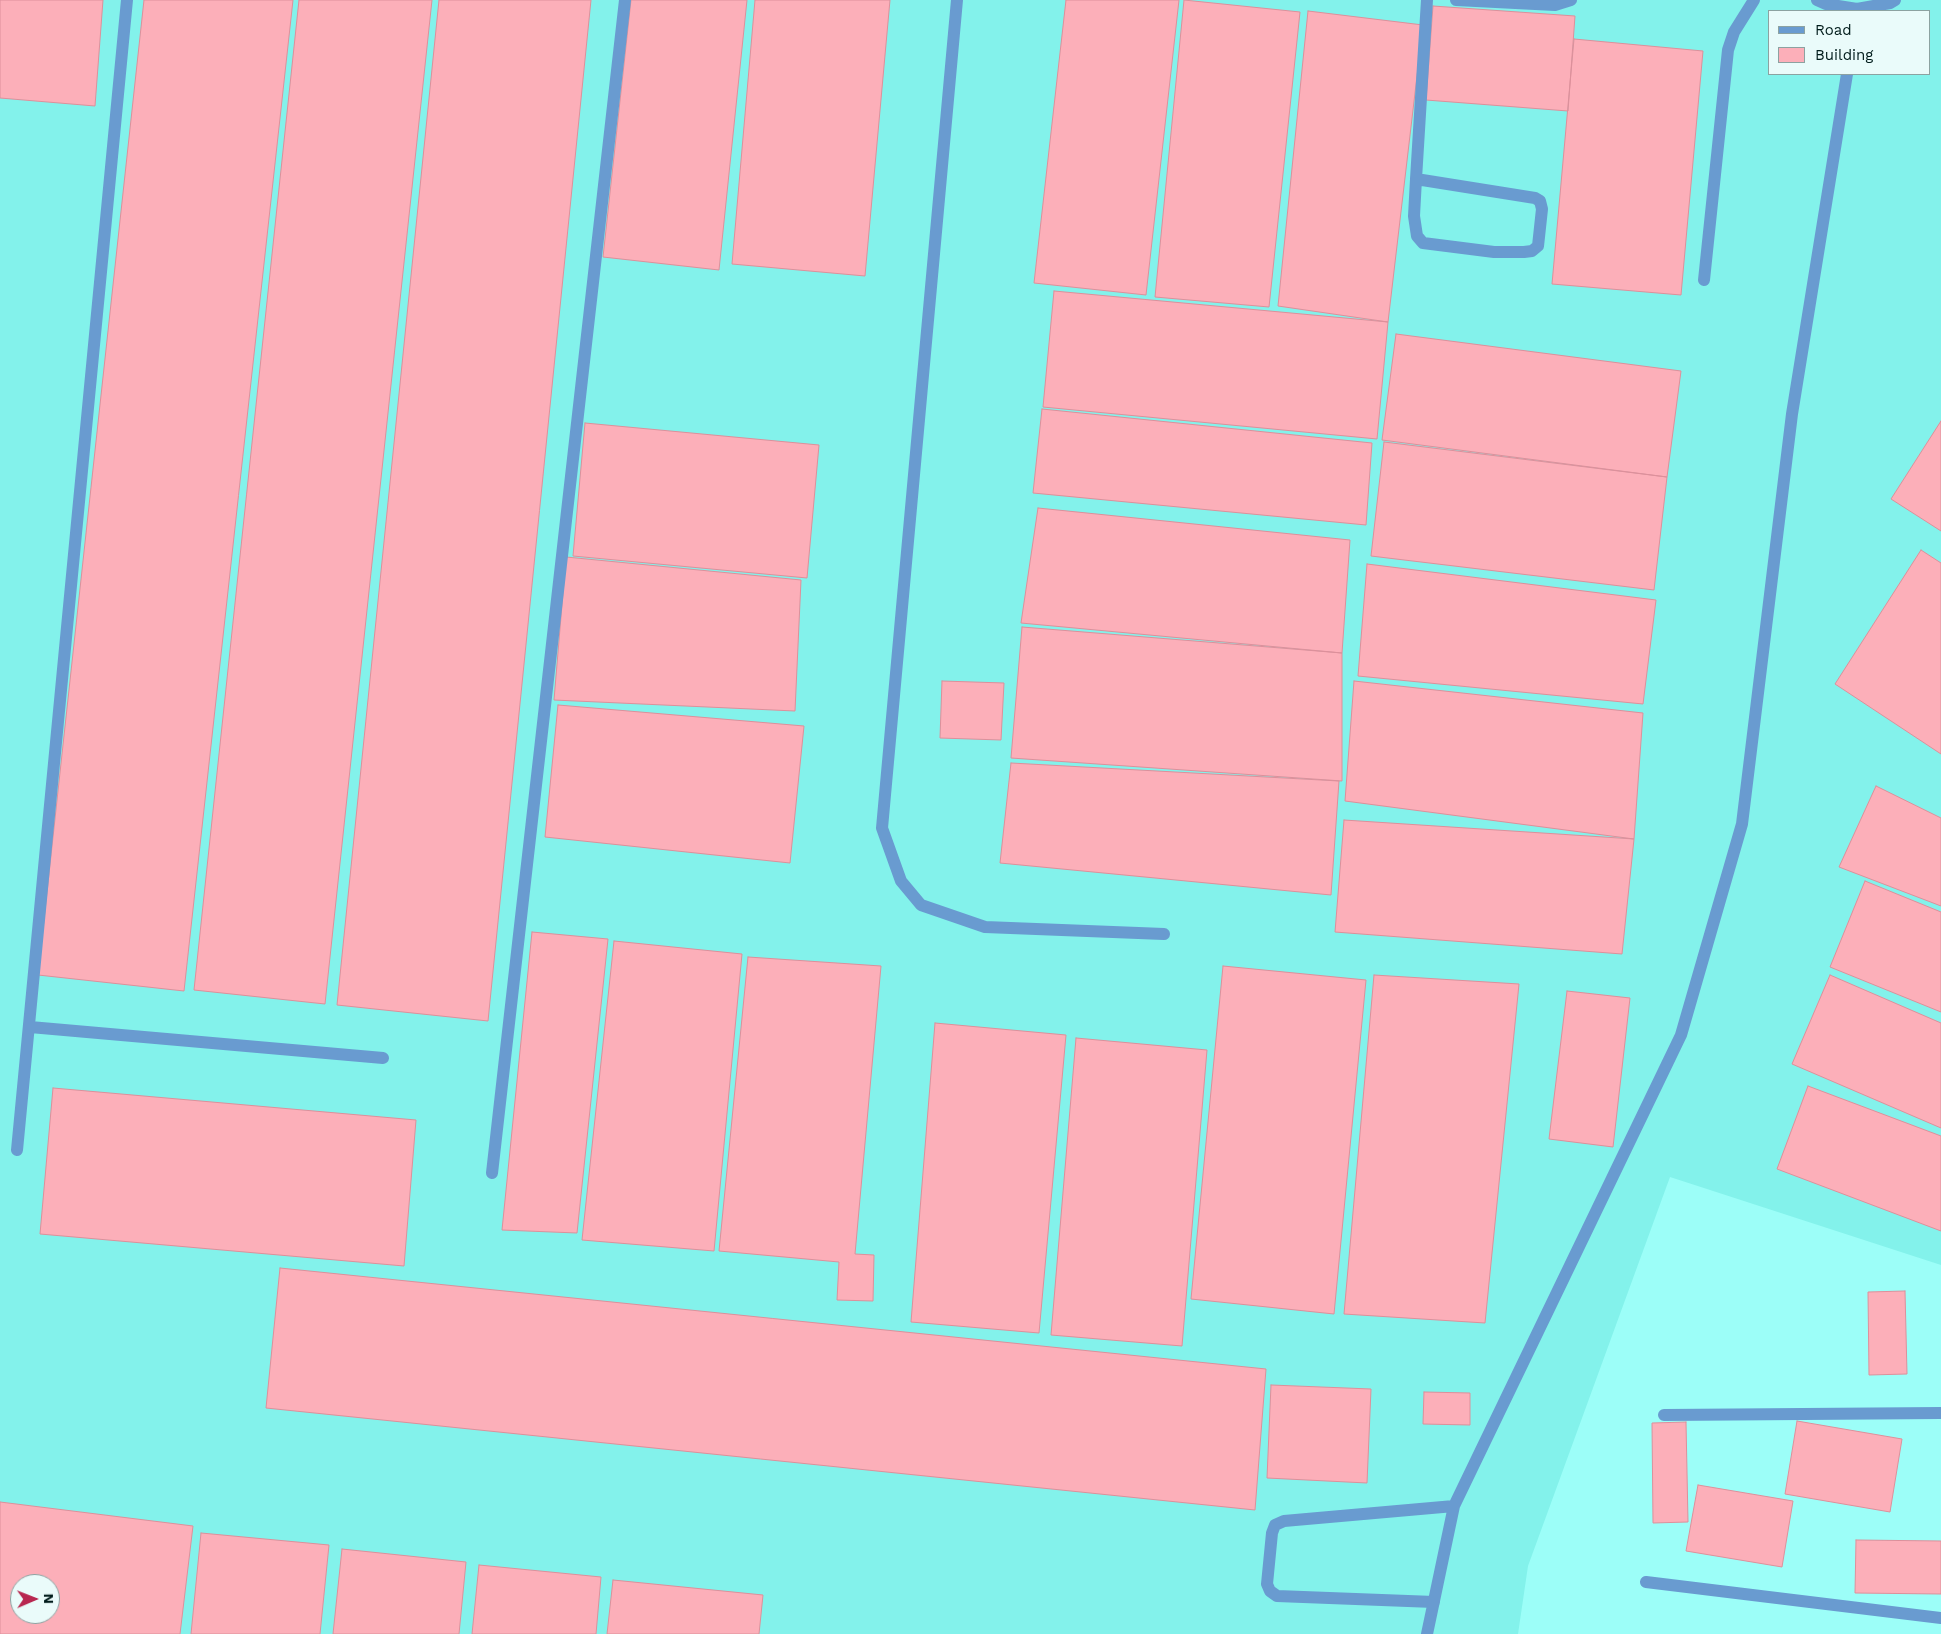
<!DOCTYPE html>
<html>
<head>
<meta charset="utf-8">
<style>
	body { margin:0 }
	#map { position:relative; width:1941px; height:1634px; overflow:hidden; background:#9cfef8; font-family:"Work Sans",sans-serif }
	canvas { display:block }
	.legend { position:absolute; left:1768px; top:10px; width:162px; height:65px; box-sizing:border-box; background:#eafbfa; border:1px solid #8ca2a1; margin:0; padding:6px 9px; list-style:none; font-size:15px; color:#001c1b }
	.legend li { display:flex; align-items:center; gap:10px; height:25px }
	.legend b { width:25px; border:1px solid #8ca2a1 }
	.north { position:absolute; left:10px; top:1574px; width:50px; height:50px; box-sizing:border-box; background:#eafbfa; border:1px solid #8ca2a1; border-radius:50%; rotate:89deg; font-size:14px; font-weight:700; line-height:20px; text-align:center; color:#001c1b }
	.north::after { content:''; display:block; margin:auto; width:18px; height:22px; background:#b82750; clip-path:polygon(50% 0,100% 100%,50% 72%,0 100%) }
</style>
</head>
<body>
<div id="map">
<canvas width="1941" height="1634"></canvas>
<ul class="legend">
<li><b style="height:6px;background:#699bd0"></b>Road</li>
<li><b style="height:14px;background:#fcafb9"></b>Building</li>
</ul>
<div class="north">N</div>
</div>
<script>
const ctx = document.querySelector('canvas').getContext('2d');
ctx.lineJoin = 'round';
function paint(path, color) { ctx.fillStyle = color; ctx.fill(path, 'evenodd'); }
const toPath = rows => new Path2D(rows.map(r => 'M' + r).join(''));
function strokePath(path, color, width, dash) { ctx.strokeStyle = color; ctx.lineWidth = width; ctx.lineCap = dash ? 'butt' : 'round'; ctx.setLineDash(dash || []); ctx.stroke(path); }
paint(toPath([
	[0,0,1941,0,1941,1265,1670,1177,1528,1566,1518,1634,0,1634],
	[1770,11,1930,11,1930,74,1770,74],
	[20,1584,50,1584,50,1614,20,1614]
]), '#83f2eb');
const building = toPath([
	[0,0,103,0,95,106,0,98,0,0],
	[144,0,293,0,184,991,38,975,144,0],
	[299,0,432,0,325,1004,194,990,299,0],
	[439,0,591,0,488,1021,337,1005,439,0],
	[631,0,747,0,719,270,603,257,631,0],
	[755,0,890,0,865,276,732,264,755,0],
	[1066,0,1179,0,1146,295,1034,283,1066,0],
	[1184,0,1300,12,1269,307,1155,297,1184,0],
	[1433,6,1575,16,1568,111,1426,100,1433,6],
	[1308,11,1423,25,1388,322,1278,306,1308,11],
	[1574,39,1703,51,1681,295,1552,284,1574,39],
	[1054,291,1388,322,1377,439,1043,407,1054,291],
	[1396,334,1681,371,1667,477,1382,440,1396,334],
	[1042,409,1372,443,1366,525,1033,493,1042,409],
	[1941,421,1941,531,1891,499,1941,421],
	[585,423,819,445,807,578,573,556,585,423],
	[1384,442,1667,477,1654,590,1371,556,1384,442],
	[1038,508,1350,540,1342,653,1021,623,1038,508],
	[1921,550,1941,563,1941,754,1835,684,1921,550],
	[566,557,801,580,795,711,554,700,566,557],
	[1367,564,1656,600,1643,704,1358,676,1367,564],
	[1022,627,1342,653,1342,781,1011,758,1022,627],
	[942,681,1004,683,1001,740,940,738,942,681],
	[1354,681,1643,713,1634,839,1345,801,1354,681],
	[558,705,804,726,790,863,545,837,558,705],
	[1011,763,1339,781,1331,895,1000,863,1011,763],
	[1876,786,1941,818,1941,906,1839,867,1876,786],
	[1344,820,1634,839,1622,954,1335,932,1344,820],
	[1865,881,1941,912,1941,1012,1830,967,1865,881],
	[532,932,608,939,577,1233,502,1230,532,932],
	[614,941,742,954,714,1251,582,1240,614,941],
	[748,957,881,966,855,1254,874,1255,873,1301,837,1300,839,1262,719,1251,748,957],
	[1223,966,1366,980,1334,1314,1191,1299,1223,966],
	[1374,975,1519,984,1485,1323,1344,1314,1374,975],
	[1830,975,1941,1023,1941,1128,1792,1064,1830,975],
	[1567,991,1630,998,1613,1147,1549,1139,1567,991],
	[935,1023,1066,1035,1039,1333,911,1322,935,1023],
	[1076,1038,1207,1050,1182,1346,1051,1335,1076,1038],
	[1808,1086,1941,1136,1941,1231,1777,1169,1808,1086],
	[53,1088,416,1120,404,1266,40,1234,53,1088],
	[280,1268,1266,1369,1255,1510,266,1408,280,1268],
	[1905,1291,1907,1374,1869,1375,1868,1292,1905,1291],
	[1271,1385,1371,1389,1367,1483,1267,1478,1271,1385],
	[1424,1392,1470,1393,1470,1425,1423,1424,1424,1392],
	[1797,1421,1902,1439,1890,1512,1785,1494,1797,1421],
	[1686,1422,1688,1522,1653,1523,1652,1423,1686,1422],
	[1698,1485,1793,1501,1782,1567,1686,1551,1698,1485],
	[0,1502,193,1526,180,1634,0,1634,0,1502],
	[20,1584,50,1584,50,1614,20,1614,20,1584],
	[201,1533,329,1545,320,1634,191,1634,201,1533],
	[1856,1540,1941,1541,1941,1594,1855,1593,1856,1540],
	[342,1549,466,1562,459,1634,333,1634,342,1549],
	[479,1565,601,1577,596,1634,472,1634,479,1565],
	[613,1580,763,1595,759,1634,607,1634,613,1580]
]);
paint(building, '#fcafb9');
strokePath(building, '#dd909b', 1);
strokePath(toPath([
	[957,0,882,828,901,881,921,905,985,927,1164,934],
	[1456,0,1555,5,1571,0],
	[1817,0,1826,4,1857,9,1890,3,1895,0],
	[1416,179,1535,198,1540,201,1542,209,1538,246,1532,251,1524,252,1494,252,1423,243,1417,236,1414,216,1416,179,1427,0],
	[1704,280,1728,50,1734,32,1754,0],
	[30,1027,383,1058],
	[17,1150,127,0],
	[492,1173,625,0],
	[1434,1602,1277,1596,1270,1591,1267,1584,1272,1533,1275,1525,1284,1521,1454,1506],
	[1427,1634,1454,1506,1681,1035,1742,824,1792,414,1847,74]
]), '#699bd0', 12);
strokePath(toPath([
	[1664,1415,1941,1413],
	[1646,1582,1941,1618]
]), '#699bd0', 12);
</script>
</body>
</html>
